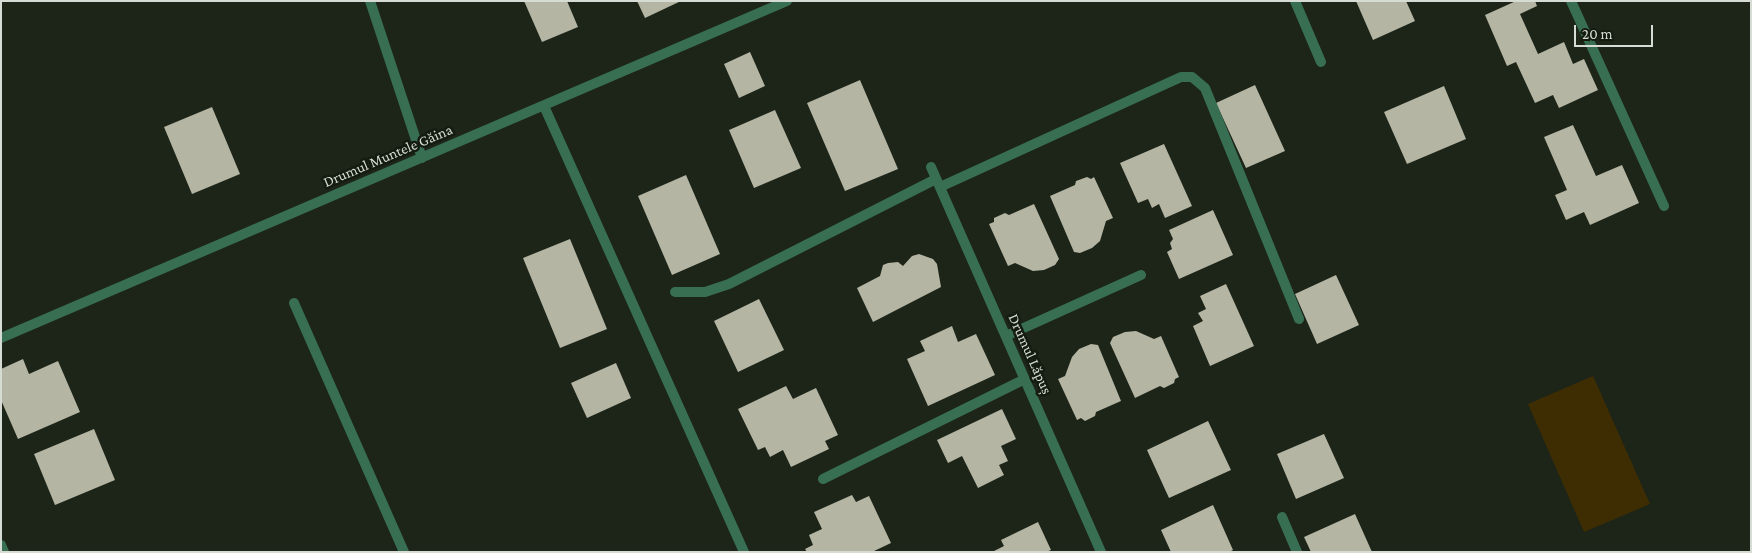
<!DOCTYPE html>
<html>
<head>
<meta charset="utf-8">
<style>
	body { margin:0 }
	#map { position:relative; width:1752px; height:553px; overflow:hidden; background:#1d2519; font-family:"Crimson Pro",serif }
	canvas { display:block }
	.frame { position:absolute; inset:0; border:2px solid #d6dcd3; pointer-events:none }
	.scale { position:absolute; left:1574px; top:25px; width:79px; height:22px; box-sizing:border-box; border:2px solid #d6dcd3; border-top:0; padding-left:6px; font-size:15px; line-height:18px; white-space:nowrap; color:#d6dcd3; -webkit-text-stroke:4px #141b0f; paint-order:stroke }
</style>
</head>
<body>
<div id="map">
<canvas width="1752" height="553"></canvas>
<div class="frame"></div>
<div class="scale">20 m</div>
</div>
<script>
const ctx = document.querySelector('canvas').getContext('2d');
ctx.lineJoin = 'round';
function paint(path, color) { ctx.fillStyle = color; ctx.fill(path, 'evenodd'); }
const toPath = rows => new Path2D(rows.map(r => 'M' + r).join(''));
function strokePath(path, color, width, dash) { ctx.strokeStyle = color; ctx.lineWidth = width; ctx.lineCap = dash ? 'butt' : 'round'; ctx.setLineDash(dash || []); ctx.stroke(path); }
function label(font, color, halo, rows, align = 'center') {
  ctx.font = font + ' "Crimson Pro",serif'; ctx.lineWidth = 5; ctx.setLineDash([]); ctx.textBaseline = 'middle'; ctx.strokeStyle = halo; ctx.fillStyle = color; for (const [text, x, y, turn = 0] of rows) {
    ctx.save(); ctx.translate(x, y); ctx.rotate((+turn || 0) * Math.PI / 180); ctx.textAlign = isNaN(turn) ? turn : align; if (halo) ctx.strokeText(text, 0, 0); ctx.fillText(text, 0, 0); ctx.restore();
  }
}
paint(toPath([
	[1593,376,1650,504,1584,532,1528,404]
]), '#3e2d02');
paint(toPath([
	[524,1,567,1,578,27,542,42],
	[637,1,681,1,645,18],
	[1356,1,1406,1,1415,21,1373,40],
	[1516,1,1535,1,1537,6,1520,14,1538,54,1564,42,1573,64,1584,59,1598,90,1559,108,1553,95,1535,103,1516,62,1507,66,1485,15],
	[750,52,765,86,739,98,724,64],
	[860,80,898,169,845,191,807,103],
	[1255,85,1285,151,1246,168,1216,103],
	[1444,86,1466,139,1407,164,1384,112],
	[212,107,240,174,192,194,164,127],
	[775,110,801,168,754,188,729,130],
	[1573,125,1596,176,1622,165,1639,203,1590,225,1584,212,1566,220,1555,195,1567,190,1544,137],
	[1164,144,1192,206,1165,218,1159,204,1152,208,1148,199,1138,203,1120,163],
	[686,175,720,254,672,275,638,196],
	[1087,177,1091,179,1094,177,1113,218,1106,221,1100,241,1092,248,1080,253,1074,252,1050,196,1075,185,1076,181],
	[1034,204,1059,259,1055,265,1044,270,1033,271,1015,263,1008,266,989,224,994,222,994,218,1005,213,1009,215],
	[1213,210,1233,255,1179,279,1167,252,1172,249,1170,243,1173,239,1169,230],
	[570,239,607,329,560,348,523,258],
	[919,254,933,259,937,264,941,287,873,322,857,288,880,276,883,265,888,263,898,262,903,266,912,256],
	[1336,275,1359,325,1317,344,1295,294],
	[1226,284,1254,346,1210,366,1193,326,1203,321,1198,313,1206,309,1200,296],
	[759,299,784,350,738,372,714,321],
	[952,326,958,342,976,334,995,375,928,406,907,359,925,351,920,341],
	[1136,331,1154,339,1161,336,1179,377,1175,379,1174,383,1164,388,1160,386,1135,398,1110,343,1113,337,1125,332],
	[1091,344,1098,345,1121,401,1096,412,1095,416,1085,421,1081,418,1077,420,1058,379,1065,376,1072,357,1079,349],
	[23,359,29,374,58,361,80,412,18,439,1,400,1,369],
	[616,363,631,398,587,418,571,383],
	[786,386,793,399,816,388,838,435,825,441,829,449,791,467,783,450,770,457,765,447,758,450,738,409],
	[1002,409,1016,439,1001,446,1008,461,999,465,1004,475,978,488,962,456,948,463,937,440],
	[1208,421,1231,470,1169,498,1147,450],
	[94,429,115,480,55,505,34,454],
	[1324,434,1344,478,1296,499,1277,454],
	[852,495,856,502,869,496,891,543,872,552,807,552,805,549,813,545,809,535,822,529,814,512],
	[1213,505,1233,550,1229,552,1171,552,1161,530],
	[1355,514,1372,552,1311,552,1304,537],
	[1038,522,1051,550,1046,552,992,552,1004,546,1001,540]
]), '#b4b5a3');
strokePath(toPath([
	[940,187,1181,77,1192,77,1205,88,1299,319],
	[1282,517,1297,552]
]), '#386f53', 10);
strokePath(toPath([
	[370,1,422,158],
	[1295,1,1321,62],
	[1571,1,1664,206],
	[544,106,744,552],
	[931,167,1101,552],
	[675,292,705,292,729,284,936,179],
	[294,303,404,552],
	[1006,336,1141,275],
	[1,338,787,1],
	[823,479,1025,379],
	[1,545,4,552]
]), '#386f53', 10);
label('15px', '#d6dcd3', '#141b0f', [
	["Drumul Muntele Găina",388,156,-23],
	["Drumul Lăpuș",1030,354,66]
]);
</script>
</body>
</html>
